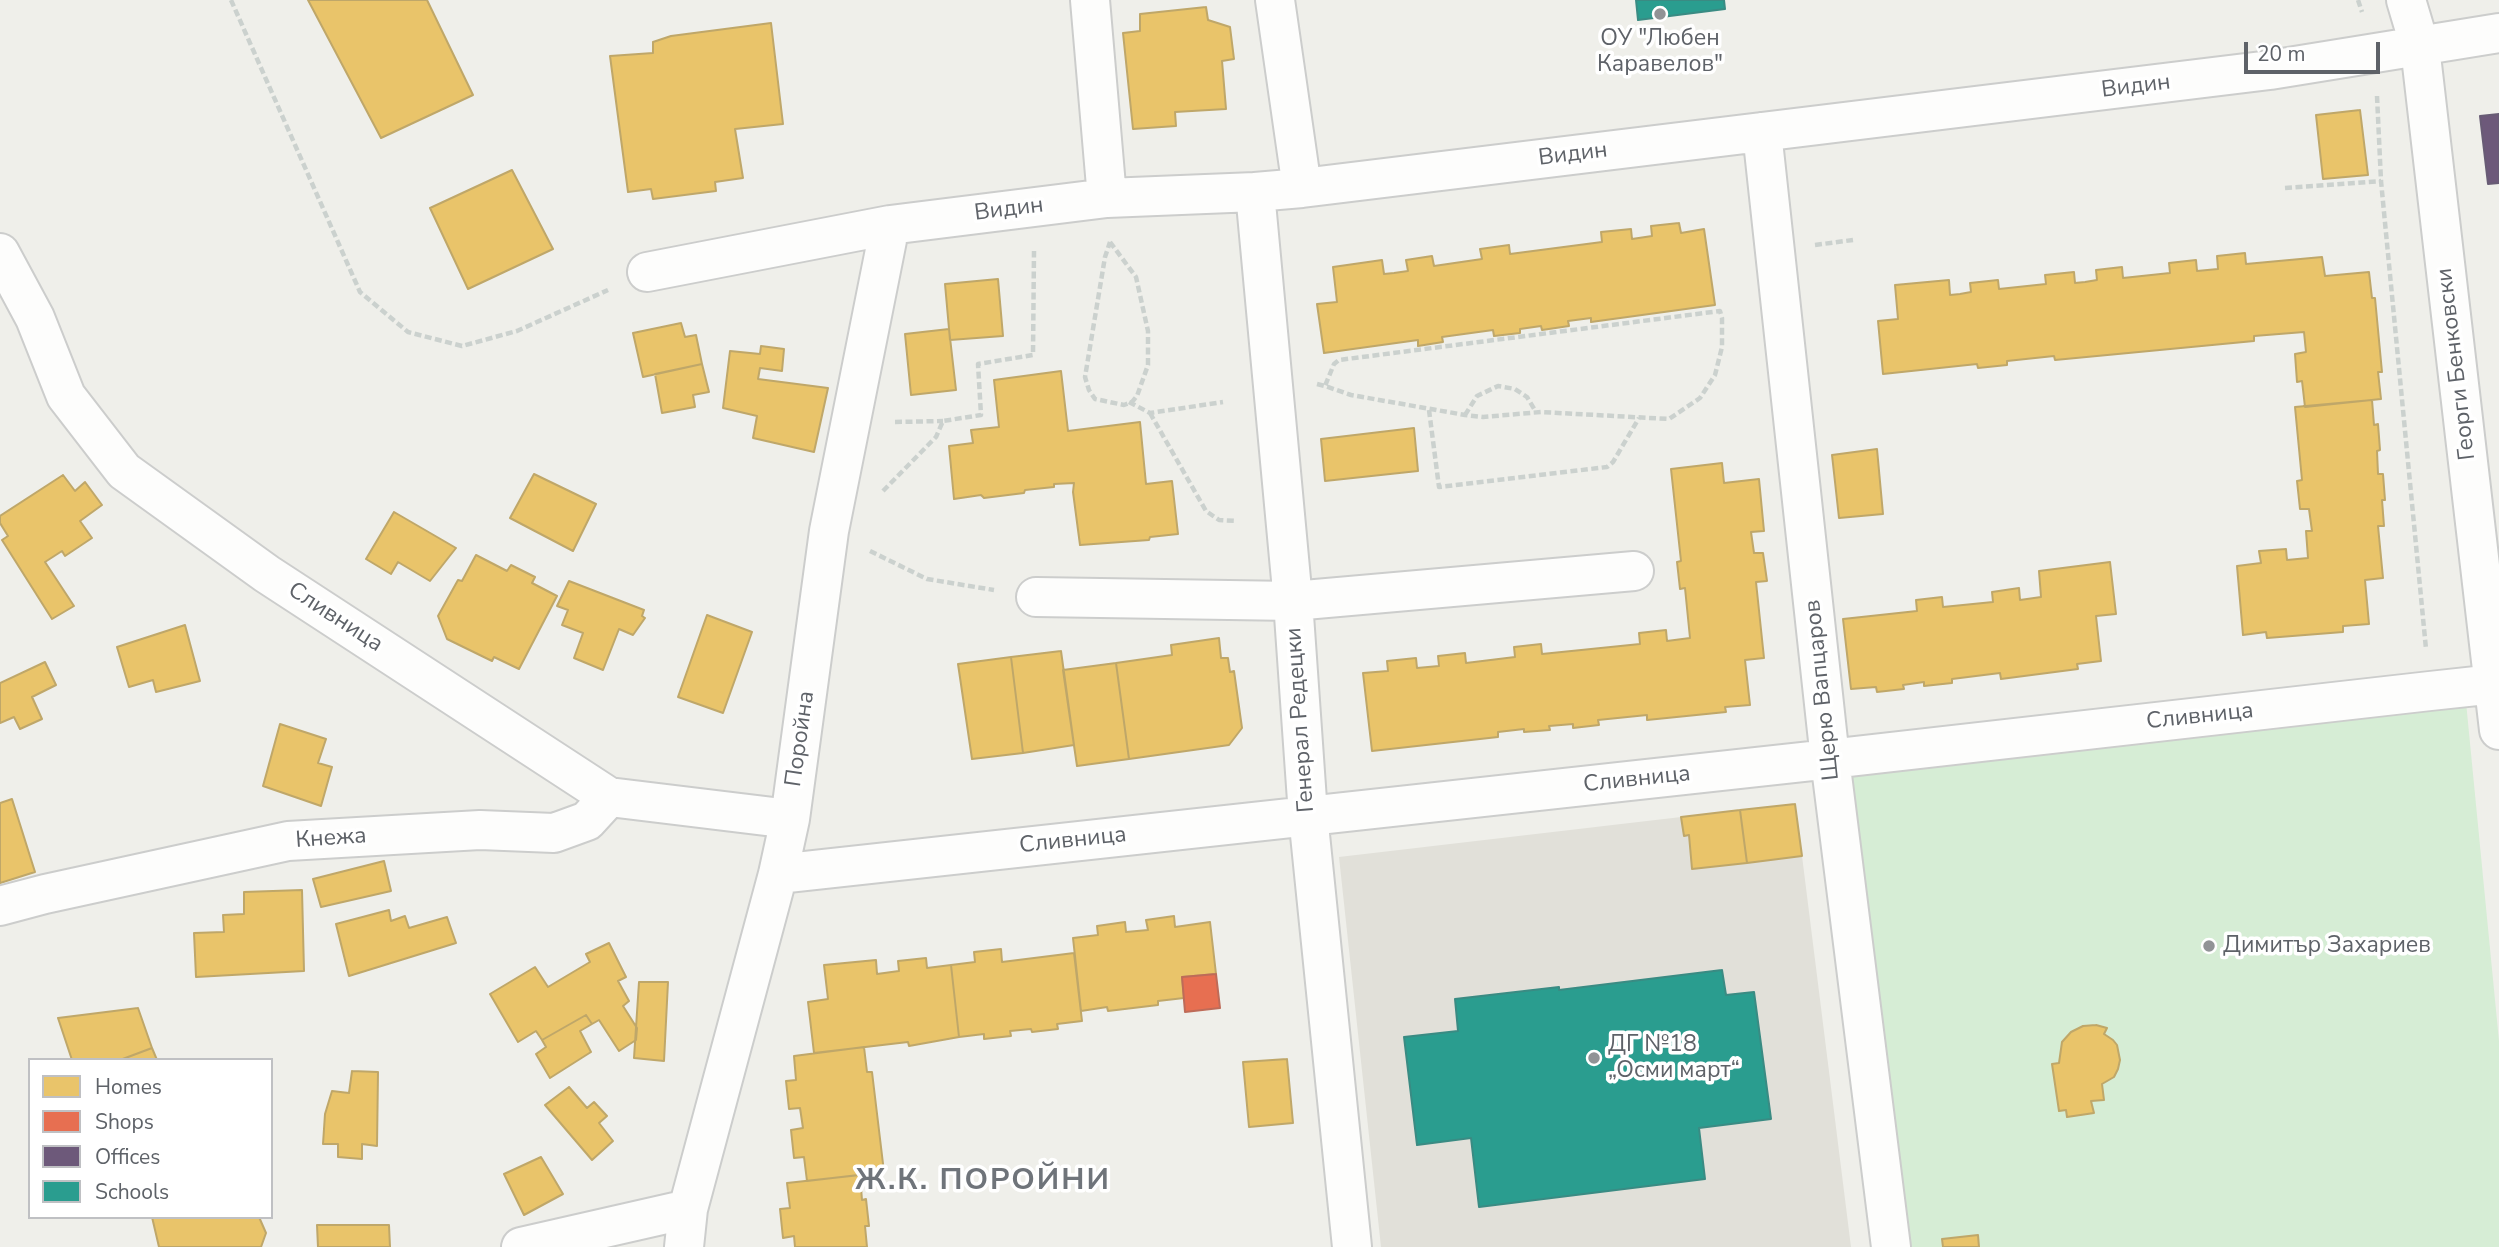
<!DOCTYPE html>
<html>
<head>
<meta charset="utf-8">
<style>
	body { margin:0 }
	#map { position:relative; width:2499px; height:1247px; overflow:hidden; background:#efefea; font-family:"Nunito Sans",sans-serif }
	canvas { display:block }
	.legend { position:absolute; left:28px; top:1058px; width:245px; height:161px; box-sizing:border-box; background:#fff; border:2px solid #bfc0c3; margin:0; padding:9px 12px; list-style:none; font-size:21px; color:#5e6268 }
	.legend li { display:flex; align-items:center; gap:14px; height:35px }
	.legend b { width:35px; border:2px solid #bfc0c3 }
	.scale { position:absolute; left:2244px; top:42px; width:136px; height:32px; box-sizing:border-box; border:4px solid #5e6268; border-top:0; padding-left:9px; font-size:21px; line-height:24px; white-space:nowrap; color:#5e6268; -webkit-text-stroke:5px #fff; paint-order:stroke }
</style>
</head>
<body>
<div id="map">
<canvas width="2499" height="1247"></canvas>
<ul class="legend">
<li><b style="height:19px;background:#e9c46a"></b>Homes</li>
<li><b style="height:19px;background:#e76f51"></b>Shops</li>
<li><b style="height:19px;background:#6d597a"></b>Offices</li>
<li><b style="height:19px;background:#2a9d8f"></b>Schools</li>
</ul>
<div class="scale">20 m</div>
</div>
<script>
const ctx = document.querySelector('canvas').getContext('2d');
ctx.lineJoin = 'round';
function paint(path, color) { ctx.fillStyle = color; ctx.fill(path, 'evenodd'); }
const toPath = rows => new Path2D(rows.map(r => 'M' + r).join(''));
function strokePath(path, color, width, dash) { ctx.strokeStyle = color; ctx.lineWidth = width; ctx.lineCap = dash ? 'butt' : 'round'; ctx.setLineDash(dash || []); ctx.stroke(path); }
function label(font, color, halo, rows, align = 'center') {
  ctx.font = font + ' "Nunito Sans",sans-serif'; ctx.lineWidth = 7; ctx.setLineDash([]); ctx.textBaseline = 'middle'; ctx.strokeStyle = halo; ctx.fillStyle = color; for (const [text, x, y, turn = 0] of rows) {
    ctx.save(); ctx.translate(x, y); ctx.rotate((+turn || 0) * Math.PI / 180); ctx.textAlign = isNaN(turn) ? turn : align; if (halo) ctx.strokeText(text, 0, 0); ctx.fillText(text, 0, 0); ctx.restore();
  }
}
paint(toPath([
	[1681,817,1684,835,1689,835,1693,869,1802,856,1851,1247,1381,1247,1339,857]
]), '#e1e0d9');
paint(toPath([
	[2466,702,2499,1041,2499,1247,1902,1247,1848,774]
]), '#d6edd5');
const homes = toPath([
	[308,0,427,0,473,95,381,138,308,0],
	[1206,7,1208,20,1230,27,1234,59,1222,61,1226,109,1175,112,1176,126,1133,129,1123,33,1140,31,1140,14,1206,7],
	[771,23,783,124,735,129,743,178,715,182,716,191,653,199,651,189,628,192,610,56,653,53,653,42,671,36,771,23],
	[2360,110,2368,175,2323,179,2316,115,2360,110],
	[512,170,553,249,468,289,430,208,512,170],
	[1679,223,1681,233,1704,229,1715,305,1591,322,1591,318,1568,321,1569,326,1542,330,1541,326,1520,329,1520,333,1494,336,1493,330,1442,337,1443,342,1418,346,1418,340,1324,353,1317,304,1337,302,1333,267,1382,260,1384,274,1394,273,1408,271,1406,260,1432,256,1434,266,1482,259,1480,249,1509,245,1510,254,1602,242,1601,232,1631,229,1632,239,1652,236,1651,226,1679,223],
	[2245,253,2246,264,2322,257,2325,276,2369,272,2372,298,2375,298,2382,372,2378,372,2381,399,2305,407,2302,381,2297,382,2295,354,2306,352,2304,332,2254,336,2254,341,2055,360,2054,356,2007,361,2007,365,1978,368,1977,364,1883,374,1878,321,1898,319,1895,285,1949,280,1950,295,1960,294,1971,292,1970,283,1998,280,1999,289,2046,284,2045,275,2074,272,2075,283,2085,282,2097,280,2096,270,2122,267,2123,278,2170,273,2169,263,2196,260,2197,271,2218,269,2217,256,2245,253],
	[998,279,1003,336,950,340,945,284,998,279],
	[681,323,685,337,696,335,702,364,643,377,633,333,681,323],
	[949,329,956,390,911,395,905,334,949,329],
	[761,346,784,349,782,371,760,368,758,379,828,388,814,452,753,438,757,416,723,408,730,351,760,354,761,346],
	[702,364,709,392,693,395,695,407,662,413,655,374,702,364],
	[1061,371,1068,431,1140,422,1146,484,1172,481,1178,534,1150,537,1149,540,1080,545,1073,492,1074,483,1054,484,1054,487,1025,490,1024,493,984,498,981,495,954,499,949,446,973,443,971,430,999,427,994,380,1061,371],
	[2372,400,2374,425,2378,424,2380,450,2377,451,2378,474,2383,474,2385,500,2382,500,2384,526,2378,526,2383,578,2365,580,2369,624,2343,626,2343,632,2267,638,2266,632,2243,635,2237,566,2261,563,2259,551,2286,549,2287,560,2308,558,2306,531,2312,531,2309,509,2300,509,2297,481,2302,480,2295,407,2372,400],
	[1414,428,1418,471,1325,481,1321,439,1414,428],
	[1877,449,1883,514,1839,518,1832,455,1877,449],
	[1722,463,1724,483,1759,479,1764,531,1751,532,1754,553,1763,553,1767,581,1756,582,1764,658,1745,660,1750,705,1725,707,1726,712,1647,720,1647,715,1598,720,1599,725,1573,728,1573,724,1549,726,1550,730,1524,732,1524,729,1498,732,1498,737,1372,751,1363,673,1388,671,1387,661,1416,658,1417,668,1439,666,1438,656,1465,653,1466,663,1515,657,1514,647,1541,644,1542,654,1640,644,1639,633,1666,630,1667,641,1690,638,1685,588,1680,589,1677,562,1681,561,1671,469,1722,463],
	[534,474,596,504,573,551,510,518,534,474],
	[63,475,75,491,85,482,102,505,80,521,92,538,65,556,62,551,45,562,74,606,52,619,2,540,8,536,0,523,0,516,63,475],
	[394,512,456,548,430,581,398,562,391,574,366,559,394,512],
	[476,555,507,571,511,565,535,577,532,583,557,596,519,669,494,657,492,661,447,639,438,616,458,580,462,581,476,555],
	[2110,562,2116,614,2096,616,2101,661,2077,664,2078,669,2001,679,2000,673,1952,679,1952,683,1924,686,1924,682,1903,685,1904,689,1877,692,1876,687,1851,689,1843,619,1917,611,1916,600,1942,597,1943,607,1993,602,1992,592,2019,588,2020,600,2041,597,2039,571,2110,562],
	[569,581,644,610,642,616,645,618,633,635,619,629,603,670,574,658,583,633,562,625,568,610,557,606,569,581],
	[707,615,752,632,723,713,678,697,707,615],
	[185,625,200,681,156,692,153,680,129,687,117,647,185,625],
	[1219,638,1221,658,1228,658,1230,672,1234,671,1242,728,1229,745,1129,759,1116,663,1172,655,1171,645,1219,638],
	[1061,651,1074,745,1023,753,1011,657,1061,651],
	[1011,657,1023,753,972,759,958,664,1011,657],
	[45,662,56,685,32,697,42,719,20,729,14,717,0,723,0,683,45,662],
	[1116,663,1129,759,1077,766,1063,670,1116,663],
	[280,724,326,739,318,763,332,767,321,806,263,786,280,724],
	[12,799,35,872,0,883,0,803,12,799],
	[1795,804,1802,856,1747,863,1740,810,1795,804],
	[1740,810,1747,863,1692,869,1689,835,1684,836,1681,817,1740,810],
	[384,861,391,891,321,907,313,879,384,861],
	[302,890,304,971,196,977,194,933,224,932,223,915,244,914,244,892,302,890],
	[389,910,391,921,405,916,409,928,447,917,456,943,349,976,336,924,389,910],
	[1174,916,1175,927,1210,922,1216,974,1182,977,1184,998,1158,1001,1158,1005,1108,1011,1107,1007,1081,1011,1073,938,1098,935,1097,926,1125,922,1126,932,1148,930,1146,920,1174,916],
	[609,943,626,977,618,981,629,1001,623,1006,637,1028,636,1040,619,1051,599,1020,592,1024,586,1015,542,1040,536,1031,518,1042,490,994,535,967,548,987,590,962,586,954,609,943],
	[1001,949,1002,962,1074,953,1082,1021,1057,1024,1058,1029,1032,1032,1031,1029,1010,1031,1011,1036,984,1039,984,1034,959,1037,951,965,975,962,974,952,1001,949],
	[926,958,927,968,951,965,959,1037,909,1046,908,1042,814,1053,808,1002,828,999,824,965,876,960,877,974,899,971,898,961,926,958],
	[639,982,668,982,664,1061,634,1058,639,982],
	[138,1008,152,1048,120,1060,72,1060,58,1018,138,1008],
	[586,1015,592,1024,580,1031,591,1052,550,1078,536,1054,546,1047,542,1040,586,1015],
	[2096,1025,2107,1028,2104,1034,2113,1040,2117,1045,2120,1060,2118,1069,2114,1077,2102,1084,2104,1100,2091,1101,2094,1113,2067,1117,2066,1110,2059,1111,2052,1064,2059,1063,2062,1042,2071,1032,2083,1026,2096,1025],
	[864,1047,867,1072,872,1072,884,1172,807,1181,804,1157,794,1158,791,1130,803,1128,800,1108,789,1109,786,1081,796,1080,794,1056,864,1047],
	[152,1048,157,1060,120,1060,152,1048],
	[1287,1059,1293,1123,1249,1127,1243,1062,1287,1059],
	[352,1071,378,1072,377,1146,362,1144,362,1159,338,1157,338,1144,323,1144,325,1114,332,1091,349,1093,352,1071],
	[569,1087,587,1108,594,1102,607,1116,599,1123,613,1141,592,1160,545,1105,569,1087],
	[541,1157,563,1194,524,1215,504,1174,541,1157],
	[860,1175,862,1200,866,1199,869,1226,865,1226,867,1247,795,1247,794,1236,783,1238,780,1209,790,1208,787,1183,860,1175],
	[152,1217,259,1217,266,1233,261,1247,159,1247,152,1217],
	[317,1225,389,1225,390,1247,318,1247,317,1225],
	[1978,1235,1979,1247,1943,1247,1942,1239,1978,1235]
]);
paint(homes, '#e9c46a');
strokePath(homes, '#bfa769', 2);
const shops = toPath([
	[1216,974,1220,1008,1185,1012,1182,977,1216,974]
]);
paint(shops, '#e76f51');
strokePath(shops, '#be6b58', 2);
const offices = toPath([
	[2499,114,2499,183,2488,184,2480,116,2499,114]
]);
paint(offices, '#6d597a');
strokePath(offices, '#685c75', 2);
const schools = toPath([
	[1636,0,1724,0,1725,9,1638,20,1636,0],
	[1722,970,1726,995,1754,992,1771,1119,1699,1128,1705,1179,1479,1207,1471,1138,1417,1145,1404,1037,1458,1031,1455,999,1559,987,1559,990,1722,970]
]);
paint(schools, '#2a9d8f');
strokePath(schools, '#3a8b83', 2);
const minor = toPath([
	[1090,0,1107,198],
	[1275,0,1302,188],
	[2406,0,2420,47,2499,730],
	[1762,132,1830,759,1891,1247],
	[1255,192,1293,601,1308,815,1352,1247],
	[0,253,35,318,66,396,124,471,267,574,609,797,790,819],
	[647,272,890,225,1107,198,1255,192,1302,188,2270,70,2499,33],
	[1036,597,1293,601,1634,571],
	[778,874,1830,759,2430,691,2495,684,2499,686],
	[0,906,45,894,288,841,480,830,554,833,587,821,609,797],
	[521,1247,688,1209],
	[684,1247,688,1209,778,874,790,819,829,531,890,225]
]);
strokePath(minor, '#cccdcc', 42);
strokePath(toPath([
	[231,0,360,292,408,332,462,346,517,331,608,290],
	[2358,0,2362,12],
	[2377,96,2381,181,2426,649],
	[2285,188,2381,181],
	[1110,242,1136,277,1148,331,1148,365,1137,396,1132,402,1124,405,1095,399,1089,390,1085,377,1105,257,1110,242],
	[1815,245,1853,240],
	[1317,384,1325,386,1351,395,1465,415,1483,417,1541,412,1669,419,1700,398,1715,375,1722,347,1722,318,1720,311,1339,360,1334,364,1325,386],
	[1129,402,1150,413,1223,402],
	[1429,410,1439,487,1607,467,1613,462,1639,418],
	[1150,413,1206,511,1219,520,1236,521],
	[1465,415,1477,396,1498,386,1515,389,1527,397,1536,412],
	[895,422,943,421],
	[883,491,936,437,943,421,981,415,978,364,1033,355,1034,251],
	[870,551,927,579,994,590]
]), '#cbd1ce', 4.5, [7, 3.5]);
strokePath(minor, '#fdfdfc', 38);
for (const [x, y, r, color] of [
	[1660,14,7,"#919396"],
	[2209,946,7,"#919396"],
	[1594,1058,7,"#919396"]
]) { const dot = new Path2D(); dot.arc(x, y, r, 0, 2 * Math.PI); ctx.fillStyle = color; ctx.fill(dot); strokePath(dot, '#fff', 2.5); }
label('23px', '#5e6268', '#fff', [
	["ОУ \"Любен",1660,39,"center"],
	["Каравелов\"",1660,65,"center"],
	["Димитър Захариев",2223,946],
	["ДГ №18",1608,1045],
	["„Осми март“",1608,1071]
], 'left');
label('23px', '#5e6268', '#fff', [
	["Видин",2136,87,-7],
	["Видин",1573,155,-7],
	["Видин",1009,210,-7],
	["Георги Бенковски",2457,364,-97],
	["Сливница",335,618,33],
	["Щерю Вапцаров",1823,690,-96],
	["Сливница",2200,717,-6],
	["Генерал Редецки",1301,720,-94],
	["Поройна",801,739,-82],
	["Сливница",1637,780,-6],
	["Кнежа",331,839,-4],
	["Сливница",1073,841,-6]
]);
ctx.letterSpacing = '2px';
label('bold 30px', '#6f747a', '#fff', [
	["Ж.К. ПОРОЙНИ",983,1182]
]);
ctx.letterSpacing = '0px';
</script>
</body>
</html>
